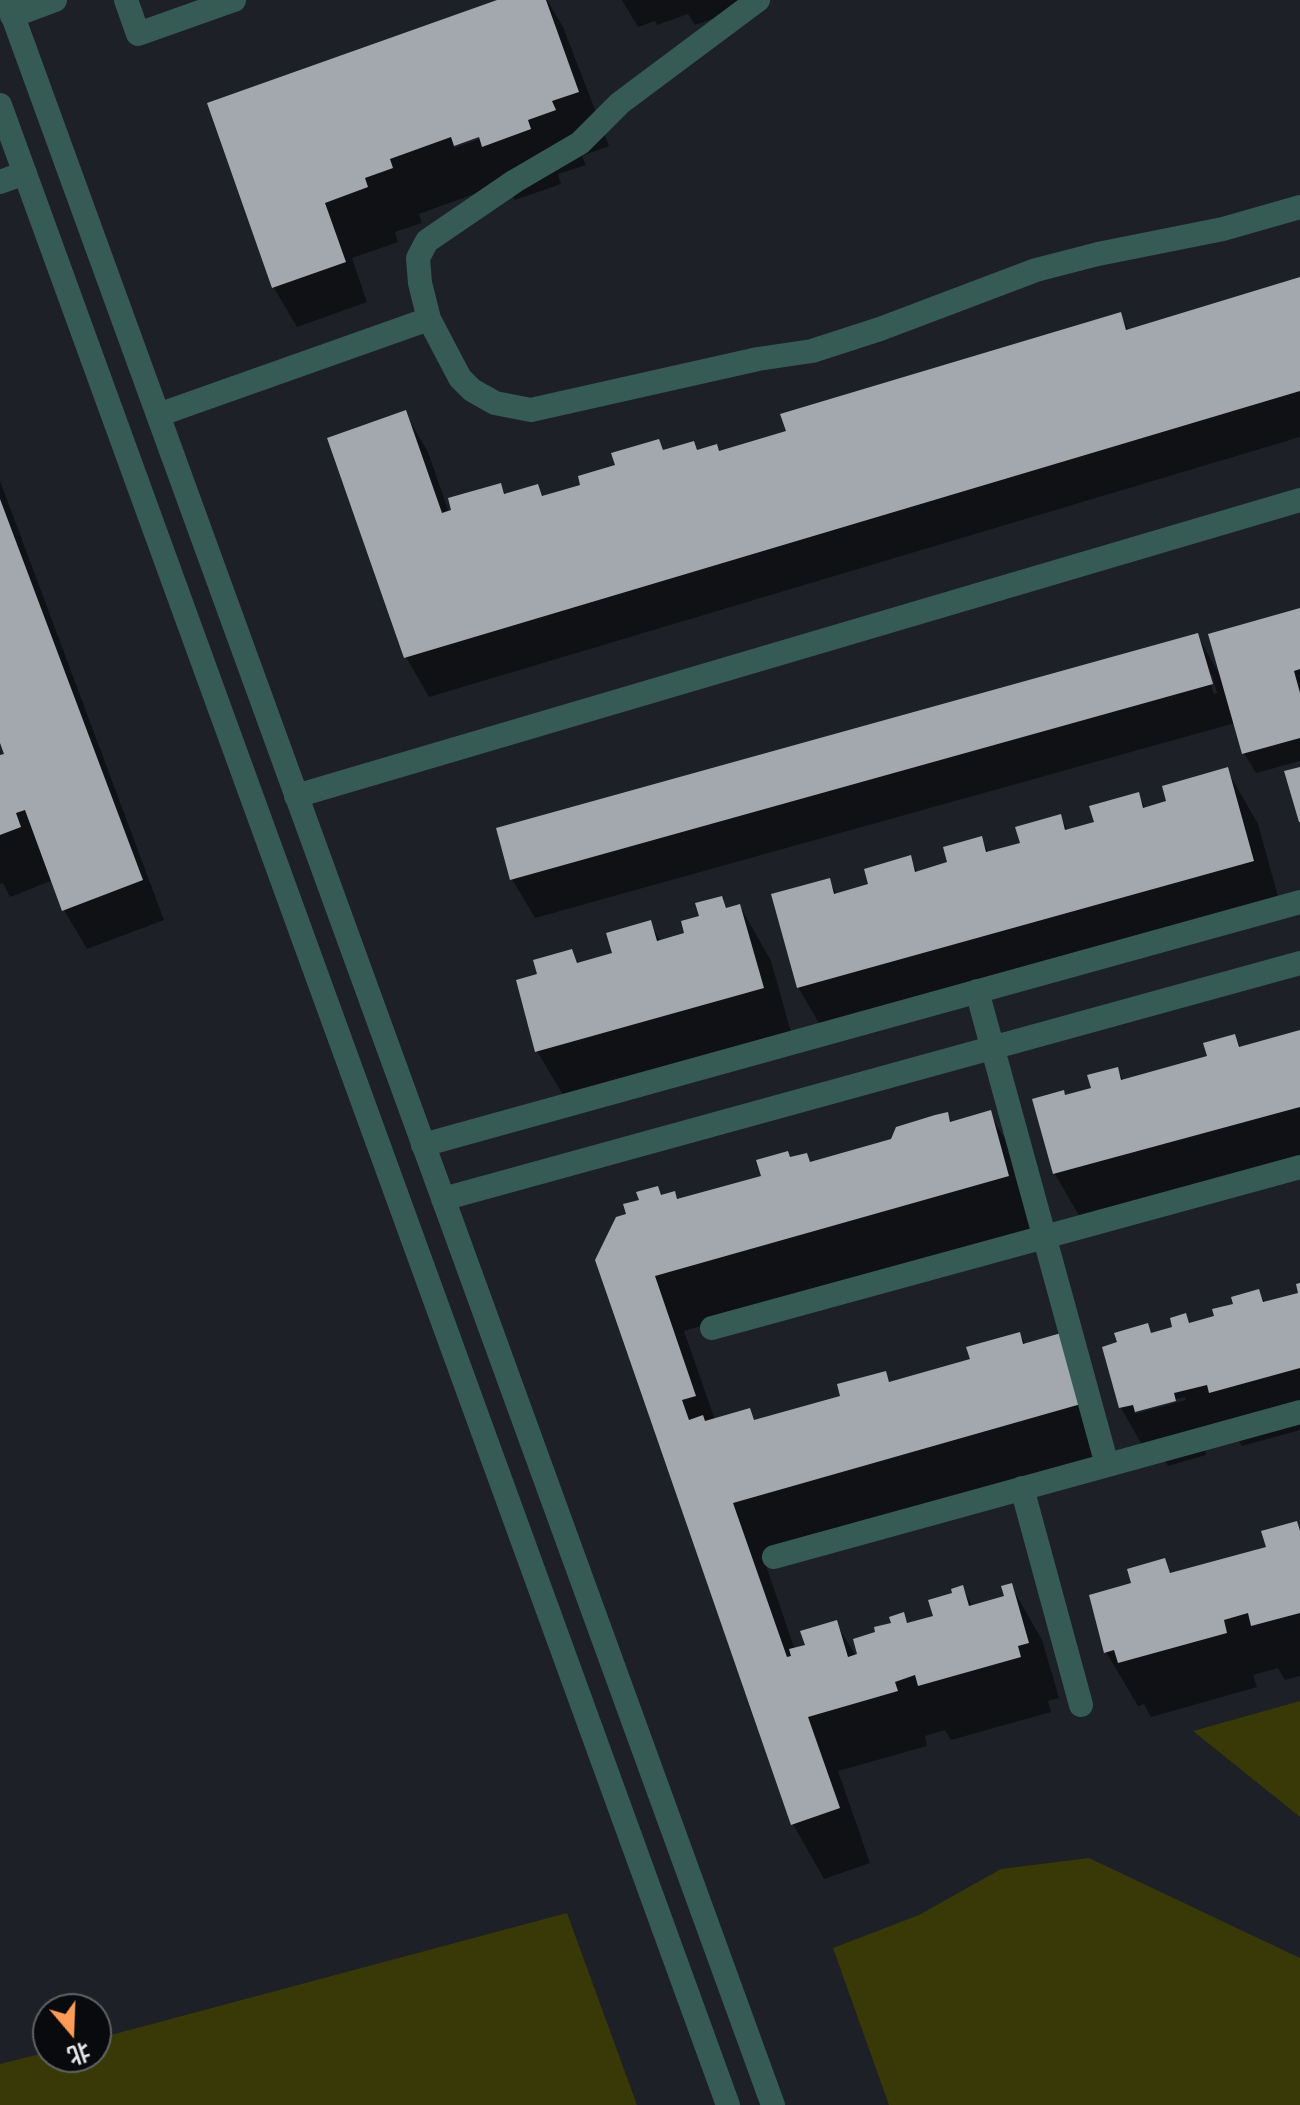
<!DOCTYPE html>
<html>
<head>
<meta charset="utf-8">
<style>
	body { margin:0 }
	#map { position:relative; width:1300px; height:2105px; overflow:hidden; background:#1d2026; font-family:"Source Serif 4","Noto Sans SC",serif }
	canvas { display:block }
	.north { position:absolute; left:32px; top:1993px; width:80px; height:80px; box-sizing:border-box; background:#090a0d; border:2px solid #616266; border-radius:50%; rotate:161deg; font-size:22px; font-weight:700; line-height:32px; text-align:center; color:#e5e7eb }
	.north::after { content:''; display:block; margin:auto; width:28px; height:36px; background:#fe9c57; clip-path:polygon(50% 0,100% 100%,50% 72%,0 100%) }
</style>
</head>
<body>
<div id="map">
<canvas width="1300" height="2105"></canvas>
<div class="north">北</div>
</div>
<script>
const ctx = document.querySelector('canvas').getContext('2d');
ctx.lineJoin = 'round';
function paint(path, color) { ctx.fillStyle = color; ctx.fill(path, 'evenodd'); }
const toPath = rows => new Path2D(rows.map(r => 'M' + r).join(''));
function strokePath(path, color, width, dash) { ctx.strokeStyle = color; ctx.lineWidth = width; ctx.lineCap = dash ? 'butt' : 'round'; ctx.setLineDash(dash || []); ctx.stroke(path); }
paint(toPath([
	[1300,1701,1300,1817,1193,1731],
	[1089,1858,1300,1958,1300,2105,889,2105,833,1948,919,1915,1001,1869],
	[567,1913,637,2105,0,2105,0,2064,48,2052,48,2057,96,2057,96,2039]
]), '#383906');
paint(toPath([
	[503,0,547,0,563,27,609,146,582,156,586,165,558,174,561,184,515,200,510,192,482,191,419,214,422,223,395,232,398,242,352,258,367,302,297,327,274,288,209,104],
	[487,132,489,136,454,148,454,144],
	[622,0,765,0,695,25,688,14,657,25,655,21,638,27],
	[1300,280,1300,437,429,697,406,657,405,413,428,452,449,513,500,485,506,495,537,486,544,498,583,486,664,452,720,452,788,432,1120,314,1129,331],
	[0,481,164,920,87,949,64,910,53,880,10,897,3,883,0,884,0,758,7,755,0,738],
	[1300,610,1300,761,1256,773,1244,753,1235,723,535,918,512,879,1197,635,1220,675],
	[1208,675,1212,675,1217,693,1214,694],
	[1227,770,1258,824,1283,915,830,1042,798,987,829,880,837,895,871,886,910,858,918,873,950,864,981,838,989,853,1022,844,1060,816,1068,831,1096,823,1138,794,1146,809,1169,803],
	[721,898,728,910,740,906,771,961,794,1043,569,1105,537,1051,540,976,571,951,579,965,615,954,650,923,661,942,687,934],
	[1300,1032,1300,1170,1086,1228,1055,1174,1035,1100,1066,1097,1093,1089,1117,1069,1124,1081,1209,1058,1234,1036,1241,1049],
	[990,1113,1021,1167,1039,1230,684,1331,715,1420,749,1411,755,1422,842,1397,885,1373,891,1384,972,1360,1019,1334,1026,1345,1060,1336,1110,1459,763,1557,795,1650,807,1646,836,1623,856,1656,878,1634,903,1615,909,1625,935,1617,962,1587,973,1607,1006,1597,1011,1586,1042,1640,1059,1698,1048,1701,1051,1712,951,1740,945,1730,925,1736,927,1746,838,1771,870,1863,824,1879,793,1824,597,1261,662,1197,675,1193,679,1201,763,1177,790,1159,806,1155,811,1163,892,1141,947,1114,952,1123],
	[1258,1291,1266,1304,1300,1294,1300,1430,1242,1446,1238,1439,1204,1448,1206,1455,1168,1466,1164,1459,1152,1462,1121,1408,1119,1344,1147,1325,1152,1335,1175,1328,1185,1316,1190,1324,1216,1317],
	[1185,1397,1186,1400,1134,1414,1134,1410],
	[1296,1524,1300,1530,1300,1676,1285,1680,1278,1668,1253,1675,1257,1687,1151,1717,1144,1704,1138,1706,1106,1652,1133,1585,1164,1561,1172,1575,1268,1548]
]), '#0007');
paint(toPath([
	[497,0,546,0,579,92,552,101,556,110,528,120,531,129,482,147,479,137,454,146,451,137,390,159,393,168,365,178,368,187,325,203,346,262,272,288,207,103],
	[1300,277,1300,391,404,658,327,438,406,410,442,513,451,510,448,498,501,483,504,494,538,484,542,496,580,485,578,476,615,465,611,453,659,439,663,450,694,441,697,450,717,444,719,451,786,431,780,414,1121,312,1126,330],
	[0,499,143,880,62,911,25,810,16,813,21,827,0,835,0,755,4,754,0,743],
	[1300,608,1300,669,1294,671,1300,693,1300,738,1242,754,1208,634],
	[1198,633,1213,684,510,880,496,828],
	[1228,767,1254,861,797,988,771,894,830,878,834,894,868,884,864,869,911,855,915,872,947,862,943,847,982,836,986,852,1020,843,1015,827,1061,814,1065,830,1094,822,1089,806,1139,792,1143,808,1166,801,1162,786],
	[1300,767,1300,822,1299,822,1284,771],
	[722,896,726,908,740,904,764,988,535,1052,516,980,537,974,533,960,572,949,577,963,612,953,606,933,651,920,657,941,684,933,681,921,699,916,695,903],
	[1300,1030,1300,1107,1053,1174,1032,1099,1064,1090,1065,1095,1091,1088,1087,1075,1118,1067,1121,1080,1207,1056,1203,1043,1235,1034,1239,1047],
	[991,1110,1009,1176,655,1276,696,1396,682,1400,689,1420,703,1415,705,1421,750,1408,754,1420,840,1396,837,1384,886,1371,889,1382,970,1359,966,1347,1020,1332,1023,1344,1061,1333,1081,1404,733,1503,787,1657,791,1656,789,1649,805,1645,800,1631,837,1620,848,1657,857,1654,853,1639,875,1632,874,1627,891,1623,889,1617,904,1612,907,1623,933,1616,928,1600,952,1593,951,1589,963,1585,969,1606,1004,1596,1001,1586,1012,1583,1029,1643,1018,1646,1021,1657,918,1686,915,1675,895,1682,898,1691,808,1717,840,1808,791,1825,595,1260,616,1217,626,1214,623,1204,639,1200,636,1192,658,1186,661,1195,675,1191,677,1199,761,1176,756,1160,788,1151,790,1157,807,1153,810,1162,891,1139,896,1127,935,1115,948,1112,950,1122],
	[1300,1283,1300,1368,1209,1393,1207,1385,1174,1393,1176,1401,1135,1412,1133,1405,1119,1408,1102,1347,1117,1342,1114,1333,1148,1323,1151,1333,1172,1327,1170,1318,1186,1313,1189,1323,1214,1316,1212,1309,1233,1304,1231,1297,1259,1289,1263,1302,1298,1293,1296,1284],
	[1297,1521,1300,1531,1300,1613,1251,1626,1248,1613,1224,1620,1227,1633,1118,1663,1114,1650,1104,1653,1089,1595,1131,1583,1127,1569,1165,1558,1170,1573,1266,1547,1261,1531]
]), '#a3a8af');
strokePath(toPath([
	[7,0,773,2105],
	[126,0,138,34,234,0],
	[758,0,620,103,580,143,515,181,427,241,418,258,420,283,429,319,460,378,472,390,495,403,531,410,758,359,812,351,880,329,1036,270,1098,254,1223,229,1300,207],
	[12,16,55,0],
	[0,105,728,2105],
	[0,182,25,173],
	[158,415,429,319],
	[296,796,1300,500],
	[977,991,1107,1465],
	[423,1145,1300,902],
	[443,1199,1300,963],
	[712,1328,1300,1167],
	[1022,1488,1081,1705],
	[774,1557,1300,1412]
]), '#365b54', 24);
</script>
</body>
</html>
